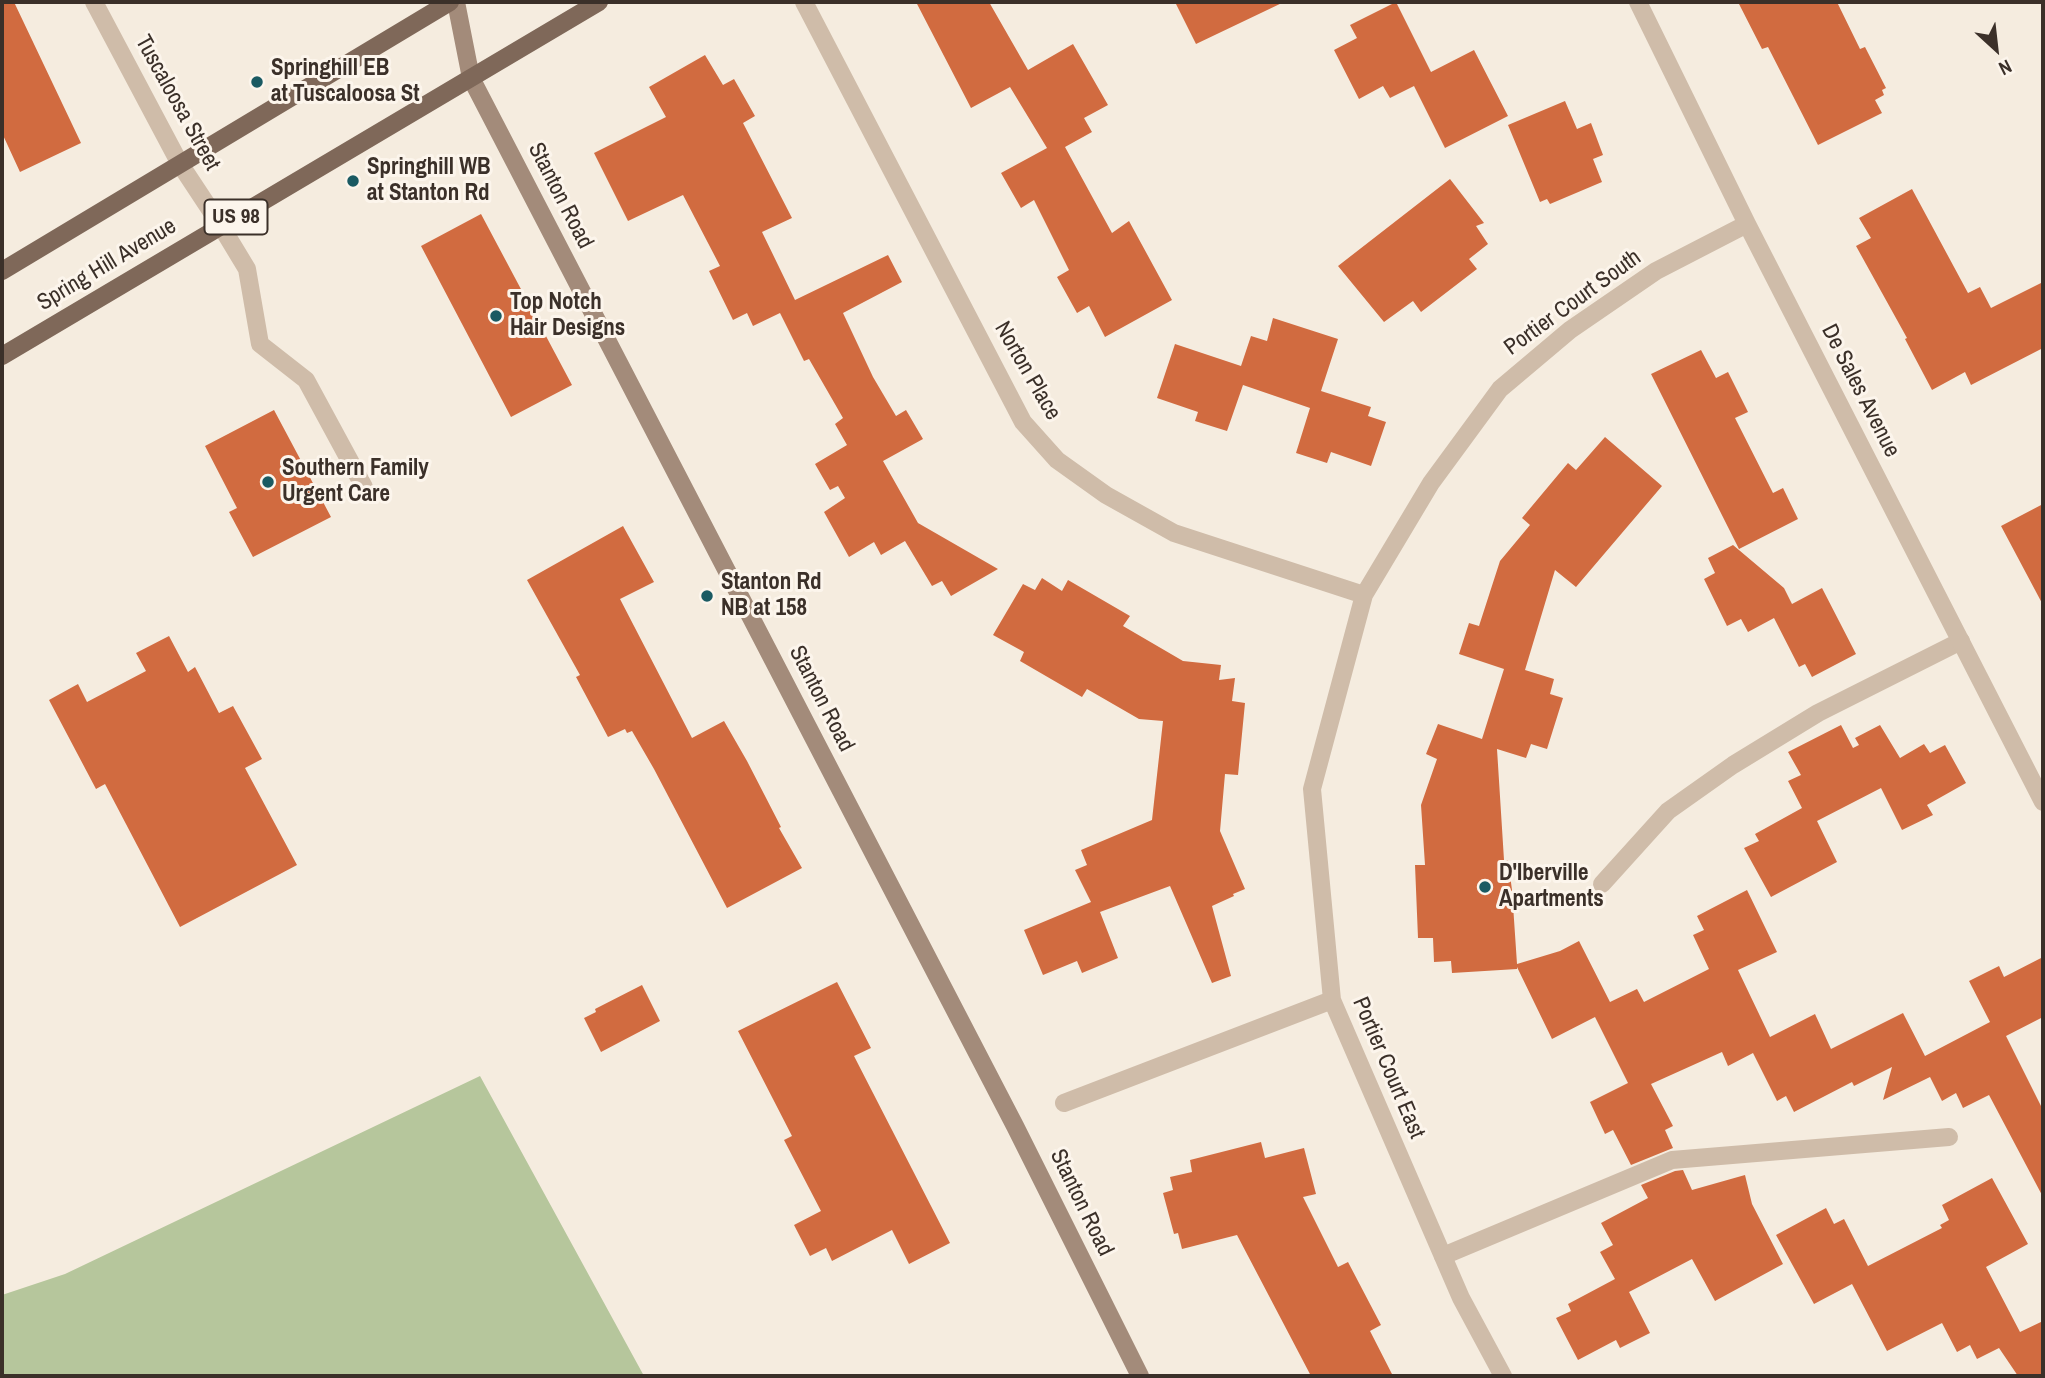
<!DOCTYPE html>
<html>
<head>
<meta charset="utf-8">
<style>
	body { margin:0 }
	#map { position:relative; width:2045px; height:1378px; overflow:hidden; background:#f5ecdf; font-family:"Archivo Narrow",sans-serif }
	canvas { display:block }
	.frame { position:absolute; inset:0; border:4px solid #3b3029; pointer-events:none }
	.north { position:absolute; left:1961px; top:14px; width:70px; height:70px; -webkit-text-stroke:5px #fcf5ec; paint-order:stroke; rotate:153deg; font-size:19px; font-weight:700; line-height:28px; text-align:center; color:#3b3029 }
	.north::after { content:''; display:block; margin:auto; width:24px; height:32px; background:#3b3029; clip-path:polygon(50% 0,100% 100%,50% 72%,0 100%) }
</style>
</head>
<body>
<div id="map">
<canvas width="2045" height="1378"></canvas>
<div class="frame"></div>
<div class="north">N</div>
</div>
<script>
const ctx = document.querySelector('canvas').getContext('2d');
ctx.lineJoin = 'round';
function paint(path, color) { ctx.fillStyle = color; ctx.fill(path, 'evenodd'); }
const toPath = rows => new Path2D(rows.map(r => 'M' + r).join(''));
function strokePath(path, color, width, dash) { ctx.strokeStyle = color; ctx.lineWidth = width; ctx.lineCap = dash ? 'butt' : 'round'; ctx.setLineDash(dash || []); ctx.stroke(path); }
function label(font, color, halo, rows, align = 'center') {
  ctx.font = font + ' "Archivo Narrow",sans-serif'; ctx.lineWidth = 6; ctx.setLineDash([]); ctx.textBaseline = 'middle'; ctx.strokeStyle = halo; ctx.fillStyle = color; for (const [text, x, y, turn = 0] of rows) {
    ctx.save(); ctx.translate(x, y); ctx.rotate((+turn || 0) * Math.PI / 180); ctx.textAlign = isNaN(turn) ? turn : align; if (halo) ctx.strokeText(text, 0, 0); ctx.fillText(text, 0, 0); ctx.restore();
  }
}
paint(toPath([
	[480,1076,644,1376,2,1376,2,1295,65,1274]
]), '#b6c69c');
paint(toPath([
	[2,2,14,2,81,143,20,172,2,133],
	[916,2,989,2,1028,70,1073,44,1108,105,1084,118,1092,132,1065,147,1112,233,1129,221,1172,300,1105,337,1089,306,1077,313,1057,277,1069,270,1034,200,1021,208,1001,173,1047,148,1010,87,971,108],
	[1175,2,1284,2,1196,44],
	[1396,2,1431,72,1474,50,1508,116,1445,148,1414,86,1390,98,1383,86,1359,99,1334,50,1357,38,1350,25],
	[1738,2,1837,2,1860,49,1865,47,1886,88,1882,90,1884,95,1875,100,1882,113,1818,145,1768,47,1762,49],
	[705,55,723,85,734,79,755,116,743,123,792,218,762,232,795,300,888,255,902,282,843,313,873,377,896,416,906,410,923,439,883,461,918,523,998,569,951,596,942,581,932,586,905,541,881,555,874,542,849,557,824,512,845,498,838,486,830,490,815,464,847,445,835,424,843,418,809,359,804,361,780,313,753,326,747,313,733,320,709,271,720,266,683,195,628,221,594,153,666,117,649,87],
	[1565,101,1577,129,1591,123,1603,155,1593,159,1602,182,1550,204,1547,199,1540,202,1508,125],
	[1450,179,1484,223,1476,226,1488,244,1469,259,1477,269,1421,312,1413,301,1384,322,1338,266],
	[1912,189,1968,293,1980,287,1991,308,2043,282,2043,348,1971,385,1965,372,1932,390,1905,339,1907,338,1856,246,1871,238,1859,218],
	[481,214,572,385,511,417,421,246],
	[1273,318,1338,339,1321,391,1371,407,1368,416,1386,422,1371,466,1331,452,1327,463,1296,453,1310,408,1243,385,1227,431,1195,421,1198,412,1157,398,1175,344,1241,366,1251,336,1267,341],
	[1701,350,1716,378,1728,372,1748,412,1735,418,1773,493,1783,488,1798,519,1739,549,1651,374],
	[274,410,331,517,253,557,229,512,237,508,205,446],
	[1605,437,1662,486,1576,587,1555,570,1525,670,1554,679,1550,694,1563,698,1547,749,1531,744,1526,758,1497,749,1504,860,1508,860,1512,890,1517,964,1560,951,1579,941,1610,1002,1637,989,1644,1002,1709,969,1693,935,1704,930,1697,916,1747,890,1777,952,1738,970,1770,1037,1815,1014,1831,1049,1903,1013,1925,1056,1990,1022,1969,981,1999,966,2004,977,2043,957,2043,1017,2006,1036,2043,1110,2043,1197,1989,1095,1963,1108,1956,1093,1942,1101,1930,1077,1883,1100,1892,1067,1854,1086,1852,1082,1794,1112,1786,1096,1777,1101,1753,1053,1728,1066,1722,1052,1651,1084,1673,1126,1665,1130,1673,1148,1631,1165,1613,1130,1605,1134,1590,1102,1628,1083,1595,1017,1552,1039,1517,967,1517,969,1452,973,1451,961,1434,962,1433,938,1418,938,1415,865,1425,865,1421,805,1437,759,1426,754,1438,724,1482,739,1504,669,1459,654,1469,623,1479,626,1500,561,1530,525,1522,518,1568,463,1576,470],
	[2043,504,2043,605,2001,526],
	[623,526,654,582,620,599,692,738,724,721,747,761,781,827,779,828,802,868,727,908,654,769,632,731,627,733,625,729,608,737,576,677,580,675,527,580],
	[1733,545,1784,588,1792,604,1822,588,1856,654,1812,677,1805,664,1799,667,1774,618,1748,632,1741,619,1727,626,1704,579,1715,573,1708,558],
	[1042,578,1062,591,1068,580,1130,616,1123,626,1183,661,1221,665,1219,680,1235,678,1232,701,1245,703,1238,775,1225,774,1220,831,1245,889,1233,894,1234,896,1212,906,1231,976,1212,983,1170,886,1100,912,1118,958,1082,973,1077,961,1043,975,1024,930,1091,902,1075,870,1087,865,1081,850,1152,820,1163,721,1139,719,1087,689,1082,697,1020,661,1024,652,993,635,1023,584,1035,590],
	[169,636,188,672,195,667,219,713,233,706,262,759,245,768,297,865,180,927,105,784,96,789,49,700,78,684,87,702,146,671,136,653],
	[1841,725,1853,748,1859,745,1855,738,1880,725,1900,758,1924,744,1930,753,1945,745,1966,783,1927,805,1933,815,1902,830,1881,788,1817,821,1837,862,1771,897,1744,848,1759,841,1755,834,1802,808,1788,781,1801,775,1788,752],
	[837,982,871,1048,854,1056,950,1243,909,1264,892,1230,832,1261,826,1248,810,1256,794,1225,821,1211,784,1140,792,1136,738,1031],
	[642,985,660,1021,601,1052,584,1018,596,1012,595,1009],
	[1261,1142,1265,1158,1304,1148,1316,1194,1303,1197,1338,1267,1348,1262,1381,1325,1370,1331,1393,1376,1311,1376,1237,1235,1182,1249,1178,1233,1174,1234,1163,1193,1173,1190,1170,1177,1192,1172,1190,1160],
	[1683,1170,1692,1190,1745,1175,1752,1204,1783,1264,1715,1301,1692,1259,1629,1292,1650,1333,1620,1348,1616,1340,1578,1360,1556,1318,1571,1311,1568,1304,1615,1279,1600,1252,1613,1245,1601,1223,1648,1198,1641,1185,1675,1171],
	[1992,1178,2028,1244,1986,1267,2020,1332,2043,1321,2043,1376,2018,1376,1999,1348,1977,1359,1970,1345,1957,1352,1942,1323,1887,1351,1852,1284,1814,1304,1776,1235,1826,1208,1834,1224,1844,1219,1868,1266,1942,1228,1940,1225,1949,1220,1942,1205]
]), '#d16b40');
strokePath(toPath([
	[221,226,247,269,260,344,306,380,364,487],
	[1602,884,1668,811,1733,765,1818,713,1961,641],
	[1443,1256,1672,1160,1949,1137]
]), '#cfbca9', 18);
strokePath(toPath([
	[94,2,180,164,221,226],
	[804,2,1023,422,1057,460,1106,495,1174,533,1364,595],
	[1638,2,1747,224,2043,802],
	[1064,1103,1332,1000],
	[1503,1376,1461,1298,1332,1000,1312,789,1364,595,1431,483,1500,389,1570,330,1656,271,1747,224]
]), '#cfbca9', 18);
strokePath(toPath([
	[456,2,471,78,1015,1126,1140,1376]
]), '#a38b7a', 18);
strokePath(toPath([
	[2,271,450,2],
	[2,356,599,2]
]), '#7f6859', 18);
for (const [x, y, r, color] of [
	[257,82,7,"#1a5a62"],
	[353,181,7,"#1a5a62"],
	[496,316,7,"#1a5a62"],
	[268,482,7,"#1a5a62"],
	[707,596,7,"#1a5a62"],
	[1485,887,7,"#1a5a62"]
]) { const dot = new Path2D(); dot.arc(x, y, r, 0, 2 * Math.PI); ctx.fillStyle = color; ctx.fill(dot); strokePath(dot, '#fcf5ec', 2.5); }
for (const [x, y, w] of [
	[236,217,63]
]) { const box = new Path2D(); box.roundRect(x - w / 2, y - 17.5, w, 35, 5); ctx.fillStyle = '#fcf5ec'; ctx.fill(box); strokePath(box, '#3b3029', 2); }
label('bold 21px', '#3b3029', null, [
	["US 98",236,217]
]);
label('bold 23px', '#3b3029', '#fcf5ec', [
	["Springhill EB",271,69],
	["at Tuscaloosa St",271,95],
	["Springhill WB",367,168],
	["at Stanton Rd",367,194],
	["Top Notch",510,303],
	["Hair Designs",510,329],
	["Southern Family",282,469],
	["Urgent Care",282,495],
	["Stanton Rd",721,583],
	["NB at 158",721,609],
	["D'Iberville",1499,874],
	["Apartments",1499,900]
], 'left');
label('23px', '#3b3029', '#fcf5ec', [
	["Tuscaloosa Street",177,103,61],
	["Stanton Road",560,196,63],
	["Spring Hill Avenue",107,265,-31],
	["Portier Court South",1573,303,-36],
	["Norton Place",1027,371,60],
	["De Sales Avenue",1860,391,63],
	["Stanton Road",821,699,63],
	["Portier Court East",1388,1068,67],
	["Stanton Road",1081,1203,64]
]);
</script>
</body>
</html>
